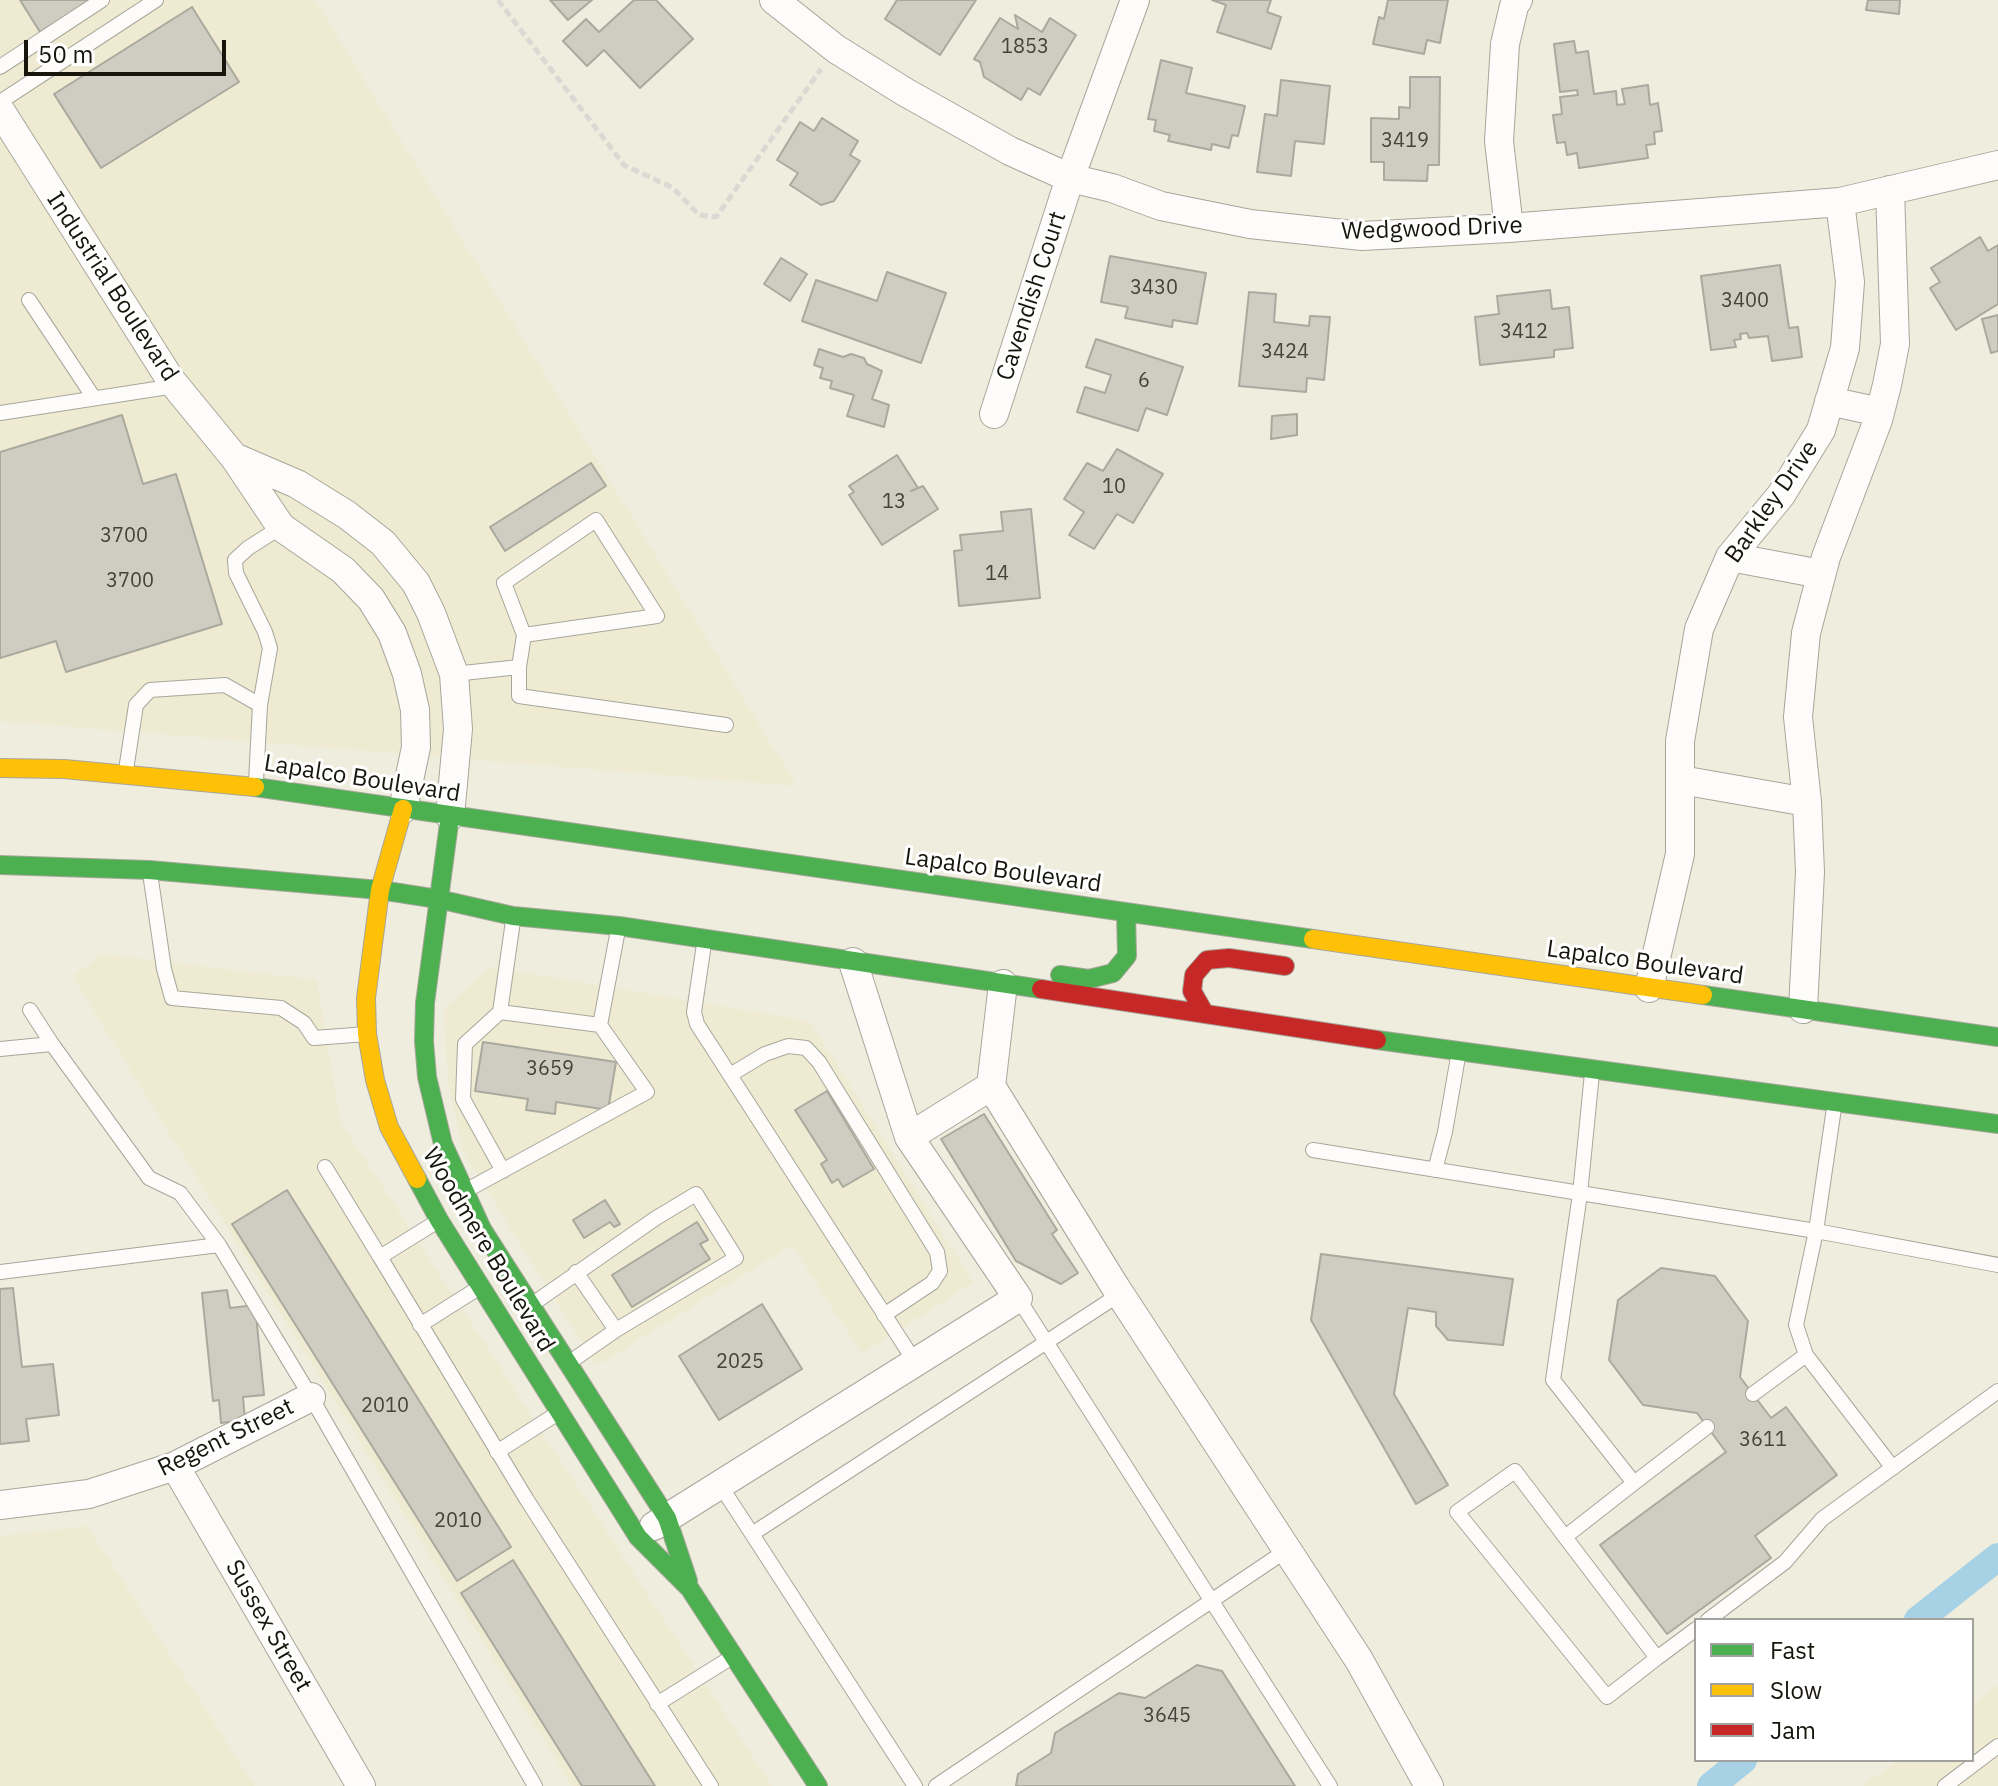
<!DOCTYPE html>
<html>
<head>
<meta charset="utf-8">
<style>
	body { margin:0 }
	#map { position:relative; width:1998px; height:1786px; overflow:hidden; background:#efedde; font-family:"IBM Plex Sans",sans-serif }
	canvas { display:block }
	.legend { position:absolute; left:1694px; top:1618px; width:280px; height:144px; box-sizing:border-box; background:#fff; border:2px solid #a2a19e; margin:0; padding:10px 14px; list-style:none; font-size:24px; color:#17150c }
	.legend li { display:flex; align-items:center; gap:16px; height:40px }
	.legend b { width:40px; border:2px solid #a2a19e }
	.scale { position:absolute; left:24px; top:40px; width:202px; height:36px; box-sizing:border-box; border:4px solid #17150c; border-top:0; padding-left:10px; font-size:24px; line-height:28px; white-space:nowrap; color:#17150c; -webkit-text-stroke:6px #fff; paint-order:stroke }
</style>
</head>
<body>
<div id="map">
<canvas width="1998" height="1786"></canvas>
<ul class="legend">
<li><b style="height:10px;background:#4caf50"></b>Fast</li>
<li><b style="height:10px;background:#ffc107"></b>Slow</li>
<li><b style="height:10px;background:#c62828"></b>Jam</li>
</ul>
<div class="scale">50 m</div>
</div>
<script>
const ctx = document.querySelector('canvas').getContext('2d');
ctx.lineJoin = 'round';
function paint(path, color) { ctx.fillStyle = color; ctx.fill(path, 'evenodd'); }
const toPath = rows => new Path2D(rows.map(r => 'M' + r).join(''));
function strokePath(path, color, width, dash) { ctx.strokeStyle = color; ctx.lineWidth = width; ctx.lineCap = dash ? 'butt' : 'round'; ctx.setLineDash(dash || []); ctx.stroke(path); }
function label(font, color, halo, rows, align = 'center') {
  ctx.font = font + ' "IBM Plex Sans",sans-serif'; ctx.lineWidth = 6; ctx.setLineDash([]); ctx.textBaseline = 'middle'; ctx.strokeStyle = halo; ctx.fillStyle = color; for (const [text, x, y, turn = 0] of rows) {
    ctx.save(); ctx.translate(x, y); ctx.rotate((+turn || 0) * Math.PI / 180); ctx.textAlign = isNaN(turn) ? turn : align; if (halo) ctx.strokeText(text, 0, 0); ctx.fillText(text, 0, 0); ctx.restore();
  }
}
paint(toPath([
	[0,0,315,0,797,786,0,721],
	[101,954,317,980,340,1121,772,1786,572,1786,73,977],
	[490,967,810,1021,973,1282,862,1354,792,1245,596,1366,463,1152,448,1081,444,1008],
	[87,1526,255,1786,0,1786,0,1536],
	[1998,1685,1998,1786,1863,1786,1898,1760,1972,1760,1972,1705]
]), '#efebd2');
strokePath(toPath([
	[1918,1620,1998,1557],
	[1711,1786,1743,1760]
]), '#a7d2e6', 28);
const building = toPath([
	[20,0,91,0,40,32,20,0],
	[550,0,592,0,568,20,550,0],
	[634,0,656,0,693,39,640,88,604,50,587,66,563,41,586,19,599,32,634,0],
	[897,0,976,0,940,55,885,19,897,0],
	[1212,0,1271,0,1267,12,1281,17,1271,49,1217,32,1226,5,1212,0],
	[1388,0,1448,0,1440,43,1427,40,1424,54,1373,44,1379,17,1384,19,1388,0],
	[1868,0,1900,0,1899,14,1866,10,1868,0],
	[192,7,239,82,101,168,54,94,192,7],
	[1015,15,1042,32,1050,18,1076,35,1040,95,1028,88,1021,100,984,77,980,62,974,59,1000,18,1018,29,1015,15],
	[1574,41,1576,53,1588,51,1594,94,1616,91,1617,105,1625,104,1622,89,1648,85,1650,105,1658,103,1662,131,1654,132,1655,144,1646,145,1648,158,1579,168,1577,153,1567,155,1565,142,1557,143,1553,115,1562,114,1560,97,1578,95,1577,90,1560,92,1554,44,1574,41],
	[1161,60,1192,68,1186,93,1245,106,1238,136,1232,135,1229,148,1212,144,1211,150,1168,141,1170,135,1154,131,1156,120,1148,119,1161,60],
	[1410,77,1440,77,1439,165,1428,165,1427,181,1384,180,1384,162,1371,162,1371,118,1399,119,1399,107,1410,108,1410,77],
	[1281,80,1330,86,1324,144,1295,141,1291,176,1257,172,1265,114,1277,116,1281,80],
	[822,118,858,141,850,155,860,161,834,201,821,205,790,185,798,173,777,160,800,122,814,131,822,118],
	[1980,237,1988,251,1998,245,1998,304,1956,330,1930,288,1940,282,1931,268,1980,237],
	[1110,256,1206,273,1197,324,1173,320,1172,327,1125,318,1128,307,1101,302,1110,256],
	[781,258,807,274,790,301,764,284,781,258],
	[1780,265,1789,328,1798,327,1802,357,1772,361,1768,336,1749,338,1747,333,1740,334,1741,339,1734,340,1736,347,1711,350,1701,276,1780,265],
	[887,272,946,293,921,363,802,321,816,280,877,301,887,272],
	[1550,290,1552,309,1569,307,1573,348,1554,350,1554,357,1480,365,1475,317,1499,314,1497,296,1550,290],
	[1249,292,1276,294,1274,322,1309,326,1310,316,1330,317,1324,380,1307,378,1306,392,1239,386,1249,292],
	[1998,315,1998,351,1991,353,1982,319,1998,315],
	[1096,339,1183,367,1167,415,1146,408,1138,431,1077,412,1085,387,1105,393,1111,375,1086,367,1096,339],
	[819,349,843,357,851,354,864,358,867,364,882,371,872,399,889,405,884,427,847,416,854,395,830,388,832,381,820,378,823,368,814,365,819,349],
	[1297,414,1297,435,1271,439,1272,416,1297,414],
	[122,415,143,484,176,474,222,624,66,672,56,641,0,658,0,452,122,415],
	[1117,449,1163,474,1133,523,1117,514,1094,549,1069,535,1084,512,1064,499,1087,463,1103,471,1117,449],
	[897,455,918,488,911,491,923,486,938,509,882,545,849,495,854,492,849,486,897,455],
	[591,463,606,486,505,551,490,527,591,463],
	[1031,509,1040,598,959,606,954,551,962,550,960,535,1003,531,1001,512,1031,509],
	[483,1042,616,1062,608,1110,556,1102,555,1114,526,1110,528,1099,475,1091,483,1042],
	[827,1091,874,1169,843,1187,838,1179,832,1183,821,1164,827,1160,795,1110,827,1091],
	[984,1114,1057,1230,1052,1234,1078,1273,1061,1284,1016,1261,941,1139,984,1114],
	[287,1190,511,1547,457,1581,232,1224,287,1190],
	[605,1200,620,1224,614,1227,610,1222,584,1238,573,1220,605,1200],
	[697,1222,708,1240,700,1244,710,1259,632,1307,612,1275,697,1222],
	[1321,1254,1513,1279,1503,1345,1448,1340,1436,1326,1436,1312,1408,1308,1394,1394,1448,1485,1416,1504,1311,1320,1321,1254],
	[1661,1268,1715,1276,1748,1321,1740,1377,1771,1418,1786,1407,1837,1475,1755,1536,1771,1558,1667,1634,1600,1545,1726,1452,1697,1413,1643,1405,1609,1360,1618,1300,1661,1268],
	[13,1288,22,1367,53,1364,59,1415,26,1419,29,1441,0,1444,0,1289,13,1288],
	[227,1290,230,1308,255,1305,264,1395,243,1397,245,1420,221,1423,219,1400,213,1401,202,1293,227,1290],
	[762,1304,802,1369,719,1420,679,1356,762,1304],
	[513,1560,655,1786,582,1786,461,1593,513,1560],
	[1197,1665,1222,1671,1295,1786,1016,1786,1018,1774,1051,1753,1055,1733,1119,1693,1145,1698,1197,1665]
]);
paint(building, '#cfcdc1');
strokePath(building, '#aaa99e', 2);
const lane = toPath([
	[0,67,102,0],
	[0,102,156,0],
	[29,300,94,398],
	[0,413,175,386],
	[519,667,519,696,726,725],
	[454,674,519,667,524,635,504,583,596,520,657,616,524,635],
	[260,705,270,648,265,632,236,573,235,560,248,548,281,527],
	[126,770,136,705,150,690,225,685,260,705,256,782],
	[150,873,164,969,172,998,281,1008,304,1023,314,1038,367,1034],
	[704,944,694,1012,697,1024,915,1362],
	[30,1010,52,1044,149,1178,180,1193,219,1245,311,1397,535,1786],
	[500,1012,600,1025],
	[0,1049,52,1044],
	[1592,1073,1580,1194,1553,1380,1634,1483,1565,1537,1657,1658,1696,1629],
	[730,1075,765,1054,788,1046,806,1048,819,1062,937,1252,940,1271,932,1283,884,1315],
	[1313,1150,1816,1231,1998,1265],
	[325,1167,380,1257],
	[1435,1170,1445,1132,1458,1057],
	[503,1171,463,1099,465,1044,500,1012,513,921],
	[467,1190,647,1092,600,1025,618,930],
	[438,1221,380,1257,527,1500,711,1786],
	[0,1272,219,1245],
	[576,1272,616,1330],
	[1018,1298,1330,1786],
	[534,1303,656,1218,696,1194,736,1258,616,1330,570,1362],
	[420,1325,477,1289],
	[1806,1355,1893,1468],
	[1753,1394,1806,1355,1796,1325,1816,1231,1834,1108],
	[497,1452,558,1413],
	[1634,1483,1707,1427],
	[720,1485,752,1534,1120,1294],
	[752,1534,915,1786],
	[1565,1537,1515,1471,1457,1512,1607,1697,1657,1658],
	[1708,1620,1785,1562,1822,1519,1998,1391],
	[657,1704,732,1657],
	[936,1786,1287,1550],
	[1945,1786,1998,1746]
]);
const street = toPath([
	[774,0,836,49,905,92,1010,151,1070,178,1112,188,1161,206,1250,224,1362,236,1509,228,1840,202,1998,165],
	[0,110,170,379,234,457,281,527,343,570,371,599,392,633,407,674,415,710,416,747,403,809],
	[1509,228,1499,141,1505,44,1514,6,1518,0],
	[1829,401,1880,412],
	[994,414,1070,178,1135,0],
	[234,457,297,484,347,515,383,543,416,583,431,613,454,674,458,729,450,816],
	[1730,557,1821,574],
	[1681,780,1807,802],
	[1649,988,1680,854,1680,741,1699,629,1730,557,1781,495,1821,430,1845,348,1850,282,1840,202],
	[1803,1009,1810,872,1807,802,1798,717,1806,633,1826,557,1878,420,1887,385,1895,344,1890,190],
	[991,1086,1003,984],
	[909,1137,991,1086,1116,1288,1359,1660,1429,1786],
	[175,1466,361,1786],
	[0,1505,89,1494,175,1466,311,1397],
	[654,1526,1018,1298,909,1137,853,962]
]);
const fast = toPath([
	[255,787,1313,939],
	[450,816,425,1003,424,1041,427,1077,443,1144,482,1229,667,1518,688,1581],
	[0,865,149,870,380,890,438,899,513,916,619,926,1041,989],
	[1060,975,1089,979,1113,973,1127,956,1126,913],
	[1703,995,1998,1037],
	[1377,1040,1998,1124],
	[417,1179,439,1220,638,1537,690,1589,818,1786]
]);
const slow = toPath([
	[0,768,64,769,255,787],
	[403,809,380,890,366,998,367,1034,375,1080,389,1127,417,1179],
	[1313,939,1703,995]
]);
const jam = toPath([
	[1041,989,1377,1040],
	[1205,1014,1192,991,1194,975,1207,960,1229,958,1285,966]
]);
strokePath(lane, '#a7a69a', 16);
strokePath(street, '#a7a69a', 30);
strokePath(fast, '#a7a69a', 20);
strokePath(slow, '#a7a69a', 20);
strokePath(jam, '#a7a69a', 20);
strokePath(toPath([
	[498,0,624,165,673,188,699,215,716,217,821,69]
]), '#dad9d4', 5, [8, 4]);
strokePath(lane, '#fdfcfa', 14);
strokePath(street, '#fdfcfa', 28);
strokePath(fast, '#4caf50', 18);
strokePath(slow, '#ffc107', 18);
strokePath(jam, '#c62828', 18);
label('20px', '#454339', null, [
	["1853",1025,47],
	["3419",1405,141],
	["3430",1154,288],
	["3400",1745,301],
	["3412",1524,332],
	["3424",1285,352],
	["6",1144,381],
	["10",1114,487],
	["13",894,502],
	["3700",124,536],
	["14",997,574],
	["3700",130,581],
	["3659",550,1069],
	["2025",740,1362],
	["2010",385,1406],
	["3611",1763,1440],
	["2010",458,1521],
	["3645",1167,1716]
]);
label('24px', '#17150c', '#fff', [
	["Wedgwood Drive",1432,229,-2],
	["Industrial Boulevard",112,287,57],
	["Cavendish Court",1032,296,-72],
	["Barkley Drive",1772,502,-55],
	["Lapalco Boulevard",362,779,9],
	["Lapalco Boulevard",1003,871,8],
	["Lapalco Boulevard",1645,963,8],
	["Woodmere Boulevard",488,1250,59],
	["Regent Street",226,1438,-26],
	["Sussex Street",268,1626,60]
]);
</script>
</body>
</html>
